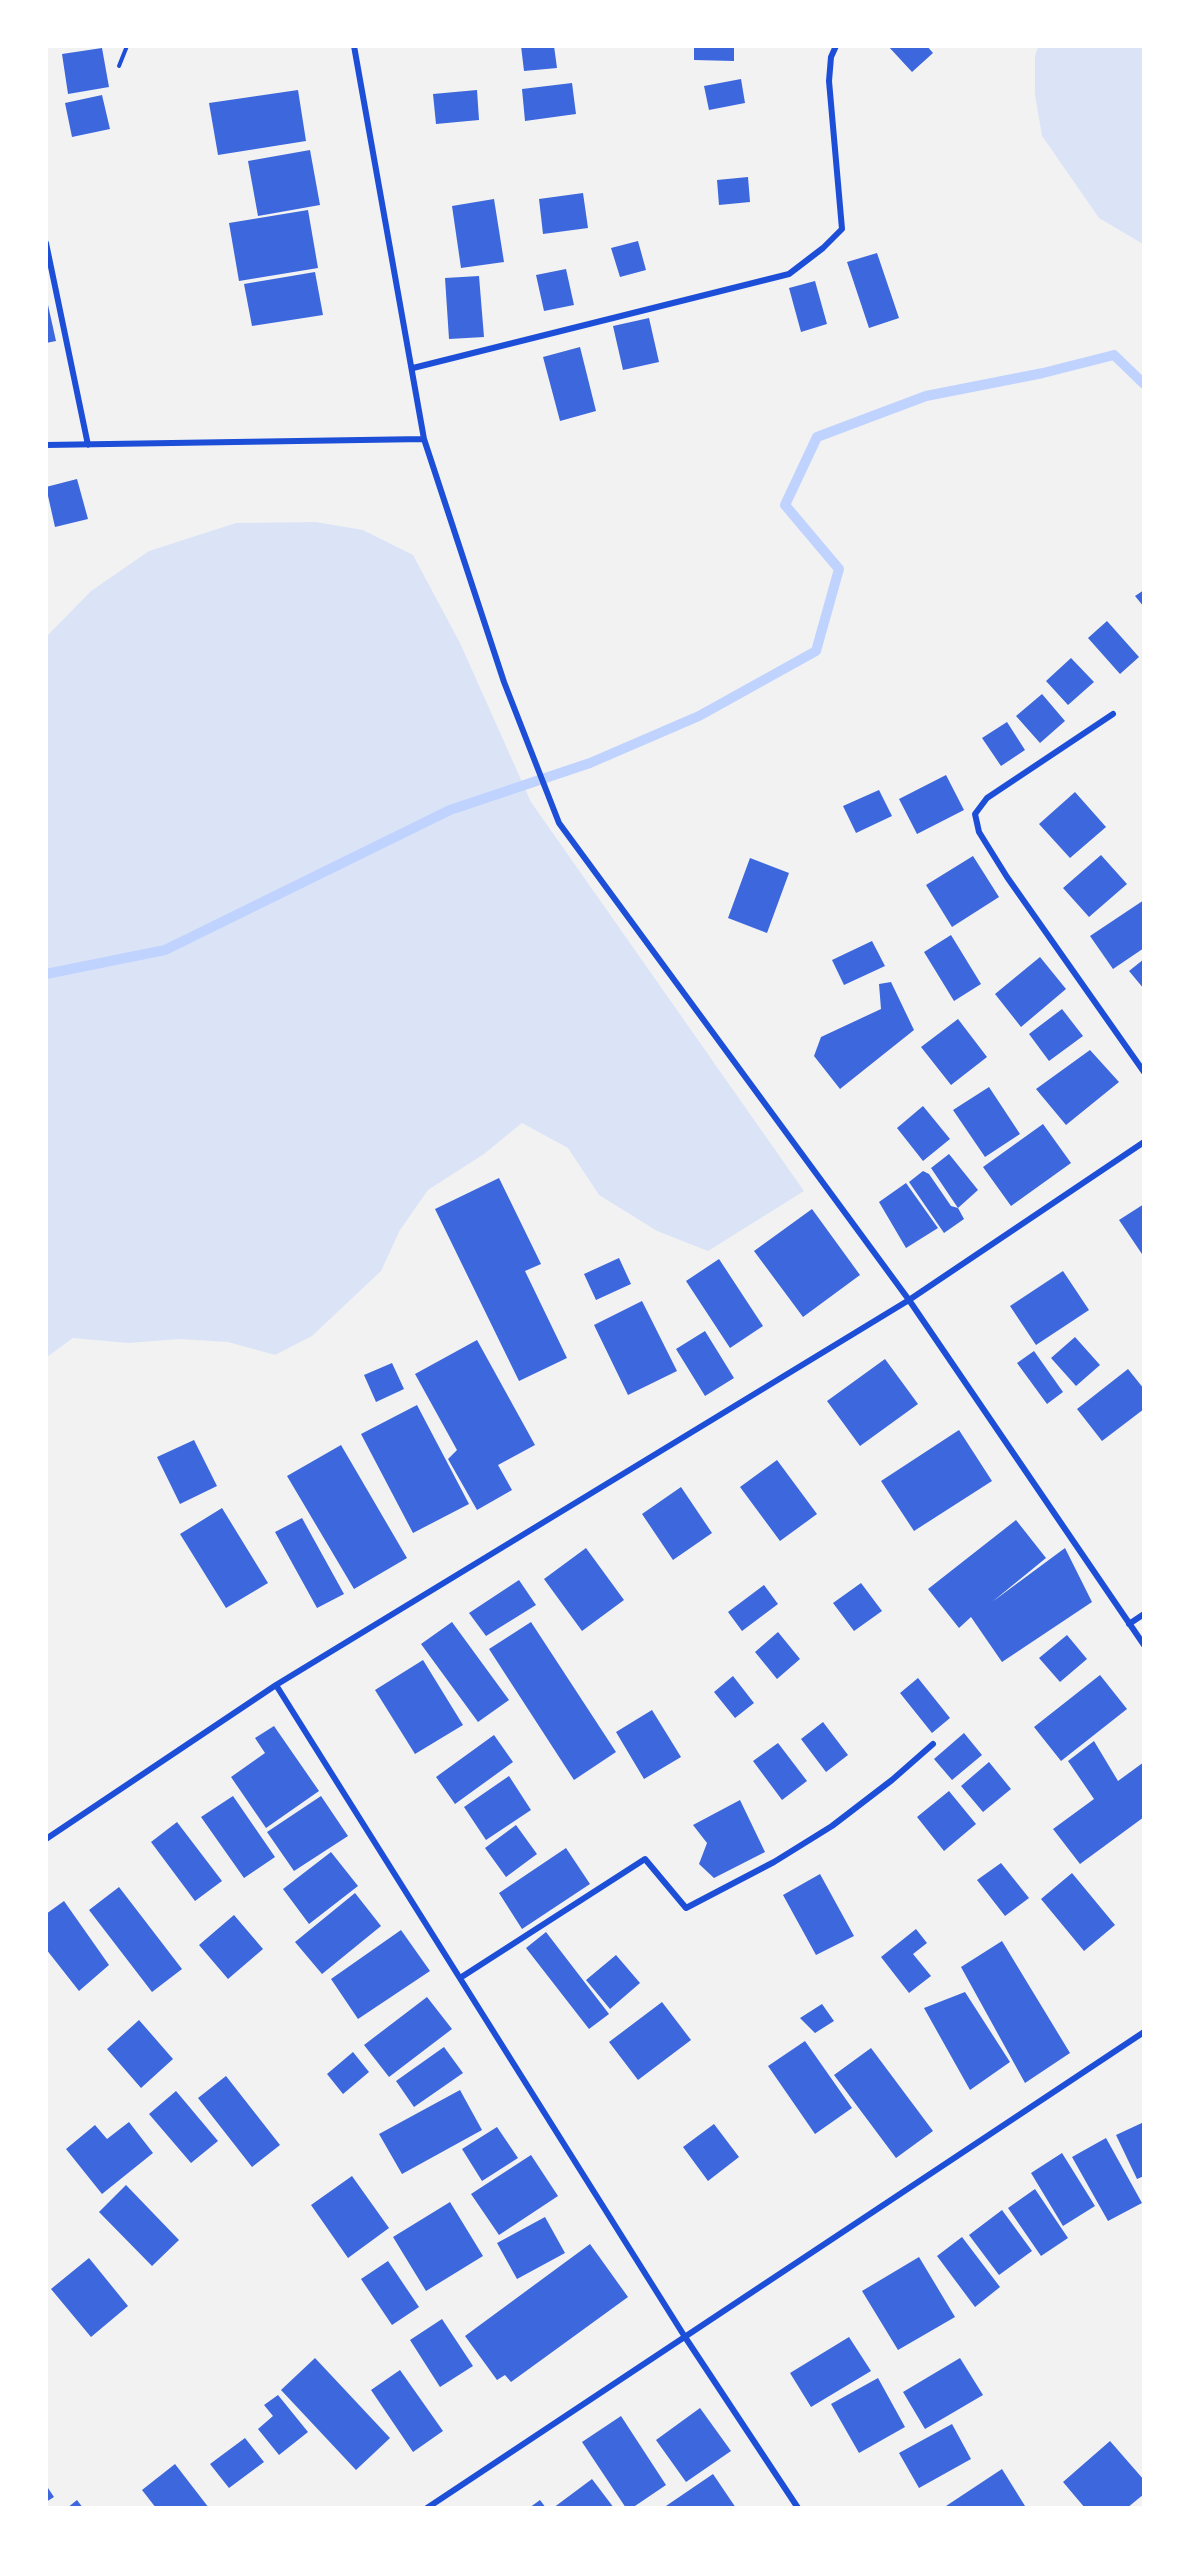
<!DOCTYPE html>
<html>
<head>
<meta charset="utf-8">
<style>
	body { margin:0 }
	#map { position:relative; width:1190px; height:2554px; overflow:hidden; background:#f2f2f2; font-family:Overpass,sans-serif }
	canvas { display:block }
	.frame { position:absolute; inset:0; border:48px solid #fff; pointer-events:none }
</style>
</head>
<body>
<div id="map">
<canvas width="1190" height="2554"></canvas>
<div class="frame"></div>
</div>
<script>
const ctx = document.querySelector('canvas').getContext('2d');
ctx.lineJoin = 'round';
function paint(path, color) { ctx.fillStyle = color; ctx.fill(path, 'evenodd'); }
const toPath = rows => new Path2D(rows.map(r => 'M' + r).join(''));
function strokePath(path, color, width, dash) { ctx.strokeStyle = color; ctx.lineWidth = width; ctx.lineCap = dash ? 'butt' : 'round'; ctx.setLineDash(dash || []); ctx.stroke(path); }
paint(toPath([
	[1038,47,1143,47,1143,244,1099,218,1042,136,1035,95,1035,56],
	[316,522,363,530,413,555,460,643,531,802,804,1191,708,1251,657,1231,599,1195,568,1148,522,1123,484,1154,428,1190,400,1230,381,1271,312,1336,275,1355,228,1342,179,1339,128,1343,73,1338,47,1357,47,636,91,591,149,551,236,523]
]), '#dbe4f7');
strokePath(toPath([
	[46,974,165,950,450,810,590,763,699,716,816,651,839,569,785,505,817,437,926,396,1043,373,1114,355,1144,384]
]), '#bfd3fe', 10);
paint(toPath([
	[521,46,554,46,557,68,524,71],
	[694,46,734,46,734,61,694,60],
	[888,46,927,46,933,53,912,72],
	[102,48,109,87,68,94,62,54],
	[741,79,745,103,709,110,704,86],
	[572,83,576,114,525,121,522,89],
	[298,90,306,141,218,155,209,103],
	[477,90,479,120,436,124,433,94],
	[102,95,110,129,72,137,65,103],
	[310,150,320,205,258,216,248,161],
	[748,177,750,202,719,205,717,180],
	[583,193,588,228,543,234,539,199],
	[494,199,504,262,461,268,452,206],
	[308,210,318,268,239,281,229,223],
	[638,241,646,270,620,277,611,248],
	[877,253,899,318,869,328,847,262],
	[566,269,574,305,544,311,536,275],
	[315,272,323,315,252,326,244,284],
	[479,276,484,337,449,339,445,278],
	[815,281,827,324,801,332,789,288],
	[46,296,56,341,46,343],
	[649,318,659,362,623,370,613,326],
	[580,347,596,411,560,421,543,357],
	[77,479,88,519,55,527,46,487],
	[1144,590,1144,607,1135,596],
	[1107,621,1139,657,1120,674,1088,638],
	[1071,658,1094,682,1068,705,1046,681],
	[1042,694,1065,721,1040,743,1016,716],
	[1007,722,1025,750,1001,766,982,738],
	[946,775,964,810,917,834,899,799],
	[879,790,892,816,856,833,843,806],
	[1075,792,1106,827,1070,858,1039,824],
	[1101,855,1127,884,1089,917,1063,888],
	[973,856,999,897,952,927,926,885],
	[750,858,789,873,767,933,728,918],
	[1144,900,1144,948,1113,969,1090,936],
	[951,935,981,984,954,1001,924,952],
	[872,941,885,966,844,985,832,960],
	[1040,957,1066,989,1021,1027,995,994],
	[1144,959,1144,989,1129,971],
	[891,982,914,1030,840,1089,814,1056,821,1037,881,1009,879,984],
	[1062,1009,1083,1036,1049,1061,1029,1034],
	[958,1019,987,1057,951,1085,921,1047],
	[1090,1050,1119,1082,1066,1125,1036,1089],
	[989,1087,1020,1134,985,1157,953,1110],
	[923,1106,950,1139,923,1161,897,1128],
	[1043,1124,1071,1163,1011,1206,983,1167],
	[949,1154,978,1190,958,1208,931,1168],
	[923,1171,929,1174,951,1206,958,1208,964,1219,944,1233,909,1182],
	[499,1178,541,1264,525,1271,567,1358,519,1381,435,1209],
	[906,1183,938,1228,906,1248,879,1202],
	[1144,1204,1144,1257,1119,1220],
	[812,1209,860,1275,803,1317,754,1251],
	[619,1258,631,1284,596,1300,584,1274],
	[719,1259,763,1326,730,1348,686,1281],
	[1063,1271,1089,1310,1036,1345,1010,1306],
	[642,1301,677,1371,628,1395,594,1325],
	[705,1331,734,1378,705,1396,676,1349],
	[1075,1337,1100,1365,1076,1386,1051,1358],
	[477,1340,535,1445,498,1465,512,1490,477,1510,448,1459,457,1450,415,1374],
	[1034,1351,1063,1392,1047,1404,1017,1363],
	[885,1359,918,1404,860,1446,827,1401],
	[392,1363,404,1389,376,1402,364,1375],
	[1128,1369,1144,1389,1144,1409,1102,1441,1077,1409],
	[417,1405,469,1504,413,1533,361,1434],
	[959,1430,992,1481,914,1531,881,1481],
	[194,1440,217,1486,180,1504,157,1457],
	[341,1445,407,1558,354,1589,287,1476],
	[777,1460,817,1514,780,1541,740,1487],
	[681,1487,712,1533,673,1560,642,1514],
	[222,1508,268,1583,226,1608,180,1534],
	[302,1518,344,1594,317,1608,275,1532],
	[1016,1520,1046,1558,992,1602,1065,1548,1092,1602,1002,1662,971,1617,959,1628,928,1589],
	[586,1548,624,1600,582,1631,544,1579],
	[519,1580,536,1605,486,1636,469,1613],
	[861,1583,882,1611,854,1631,833,1603],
	[764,1585,778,1604,742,1631,728,1612],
	[452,1622,509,1700,478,1722,421,1644],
	[531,1622,616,1752,574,1780,489,1649],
	[778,1632,800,1659,777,1679,755,1652],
	[1067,1635,1087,1659,1060,1682,1039,1658],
	[423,1660,463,1725,415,1754,375,1690],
	[1100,1675,1127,1709,1061,1761,1034,1727],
	[733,1676,754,1703,735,1718,714,1692],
	[918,1678,950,1718,932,1733,900,1693],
	[652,1710,681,1757,644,1779,616,1732],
	[823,1722,848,1755,826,1772,801,1739],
	[274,1726,319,1791,266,1828,231,1777,265,1753,255,1738],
	[964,1733,982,1755,952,1780,934,1759],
	[494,1735,513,1762,455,1804,436,1777],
	[1094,1741,1118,1781,1144,1762,1144,1817,1080,1864,1053,1829,1094,1799,1068,1761],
	[778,1743,807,1781,782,1800,753,1761],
	[989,1762,1011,1789,983,1812,961,1786],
	[509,1776,531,1810,486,1840,464,1807],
	[949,1791,976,1824,944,1851,917,1817],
	[233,1796,275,1857,244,1878,201,1817],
	[321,1796,348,1836,294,1871,267,1832],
	[740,1800,765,1852,714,1878,699,1864,707,1843,693,1825],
	[177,1822,222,1881,195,1901,151,1842],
	[516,1825,537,1854,506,1877,485,1848],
	[566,1848,590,1884,522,1929,499,1893],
	[331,1852,358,1886,309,1924,283,1889],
	[1001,1863,1029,1898,1005,1916,977,1880],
	[1072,1873,1115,1925,1084,1951,1041,1899],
	[820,1874,854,1936,816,1955,783,1895],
	[119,1887,182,1969,152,1992,89,1910],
	[355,1893,381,1926,322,1974,295,1942],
	[64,1901,109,1965,79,1991,46,1949,46,1914],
	[234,1915,263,1949,228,1979,199,1945],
	[916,1929,927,1943,913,1954,931,1976,909,1993,881,1957],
	[401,1930,430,1971,358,2019,331,1979],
	[546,1932,609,2014,589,2029,526,1948],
	[1002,1941,1070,2053,1025,2083,961,1967],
	[616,1955,640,1983,610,2009,586,1980],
	[965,1992,1010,2062,970,2090,924,2008],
	[427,1997,452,2029,389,2077,364,2045],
	[662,2002,691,2040,638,2080,609,2042],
	[822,2004,834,2021,815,2033,800,2018],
	[139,2020,173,2059,141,2088,107,2049],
	[805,2041,852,2108,815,2134,768,2066],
	[444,2047,463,2073,414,2107,396,2081],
	[871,2048,933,2131,896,2158,834,2075],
	[353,2052,369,2072,343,2094,327,2074],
	[226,2076,280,2145,252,2167,198,2098],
	[460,2090,482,2130,402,2174,379,2134],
	[176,2091,218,2141,191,2163,149,2114],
	[129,2122,153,2153,102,2194,66,2149,95,2125,107,2139],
	[1144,2122,1144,2176,1137,2179,1116,2135],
	[714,2124,739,2157,708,2181,683,2147],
	[497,2127,518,2158,482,2181,462,2149],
	[1106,2138,1142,2203,1108,2221,1072,2157],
	[1062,2153,1095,2206,1063,2226,1031,2173],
	[531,2155,558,2196,499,2235,471,2194],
	[352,2176,389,2228,348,2258,311,2205],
	[126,2185,179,2240,152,2266,99,2212],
	[1035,2189,1068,2238,1041,2256,1008,2208],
	[450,2202,483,2256,426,2291,393,2237],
	[1002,2210,1032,2251,999,2275,969,2235],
	[545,2217,565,2253,517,2279,497,2243],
	[962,2237,1000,2287,975,2307,937,2256],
	[590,2244,628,2297,511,2382,505,2375,497,2380,465,2336],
	[919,2257,955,2317,898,2350,862,2291],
	[89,2258,128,2306,91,2337,51,2289],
	[388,2261,419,2307,392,2325,361,2279],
	[442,2319,473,2366,440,2387,410,2340],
	[849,2337,871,2371,811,2407,790,2373],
	[315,2358,390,2438,356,2470,281,2390],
	[960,2358,983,2395,925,2429,903,2392],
	[400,2370,443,2431,413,2452,371,2390],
	[878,2378,905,2427,859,2453,831,2404],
	[278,2395,308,2432,279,2455,258,2429,273,2416,264,2405],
	[700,2408,731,2451,686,2482,656,2440],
	[621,2416,666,2485,632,2508,626,2508,582,2442],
	[952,2424,971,2459,919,2488,899,2453],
	[245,2438,264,2462,229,2488,210,2464],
	[1110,2441,1144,2480,1144,2494,1127,2508,1085,2508,1063,2482],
	[175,2464,209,2508,156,2508,142,2490],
	[1002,2469,1025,2506,1023,2508,943,2508],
	[713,2474,736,2508,663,2508],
	[592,2479,614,2508,553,2508],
	[46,2485,54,2497,46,2502],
	[77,2500,83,2508,67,2508],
	[540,2500,546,2508,529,2508]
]), '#3d67dc');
strokePath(toPath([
	[119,66,127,46]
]), '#1d4ed8', 4);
strokePath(toPath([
	[354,46,424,439,504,682,559,823,909,1300,1144,1645],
	[46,243,88,445],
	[413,368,789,274,823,248,842,229,829,81,831,57,836,46],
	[46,445,424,439],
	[1113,714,987,798,975,814,979,832,1007,877,1144,1072],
	[1129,1624,1144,1614],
	[276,1685,685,2337,798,2508],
	[46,1839,276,1685,909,1300,1144,1142],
	[460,1978,645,1859,686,1908,774,1862,832,1826,892,1780,933,1744],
	[427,2508,1144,2032]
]), '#1d4ed8', 6);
</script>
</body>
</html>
